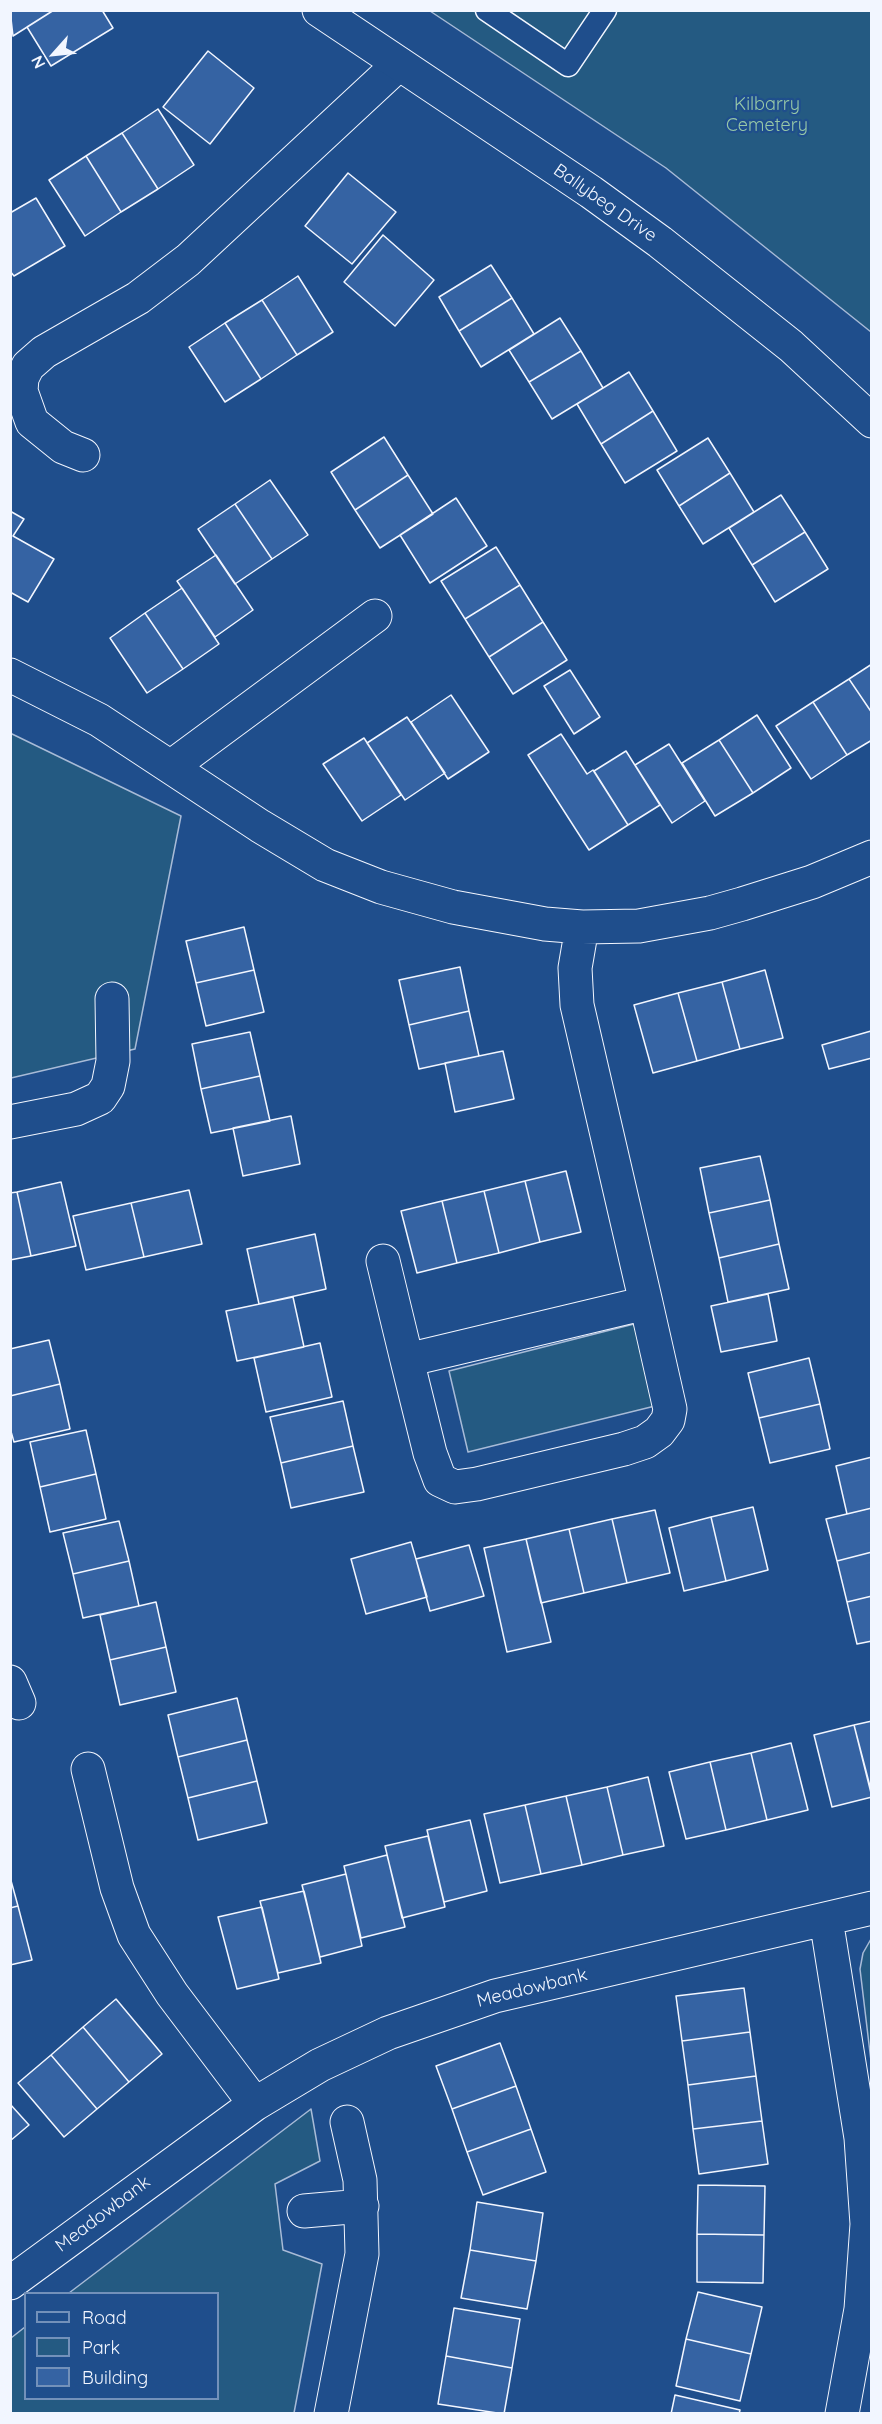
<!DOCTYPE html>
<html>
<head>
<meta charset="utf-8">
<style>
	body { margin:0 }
	#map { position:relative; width:882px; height:2424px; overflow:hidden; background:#1f4e8c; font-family:Quicksand,sans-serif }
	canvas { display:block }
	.frame { position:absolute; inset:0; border:12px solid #f2f6ff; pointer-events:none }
	.legend { position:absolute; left:24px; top:2292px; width:195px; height:108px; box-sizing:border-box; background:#1f4e8c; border:2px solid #7391ba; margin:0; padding:8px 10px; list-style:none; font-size:18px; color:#f2f6ff }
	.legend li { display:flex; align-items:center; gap:12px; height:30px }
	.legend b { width:30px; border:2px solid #7391ba }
	.north { position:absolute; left:24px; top:24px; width:60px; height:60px; -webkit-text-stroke:4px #1f4e8c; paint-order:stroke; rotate:243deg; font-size:16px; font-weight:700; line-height:24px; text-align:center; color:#f2f6ff }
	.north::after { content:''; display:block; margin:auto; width:21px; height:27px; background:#f2f6ff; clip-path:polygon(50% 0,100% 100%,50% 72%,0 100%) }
</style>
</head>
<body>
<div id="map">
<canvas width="882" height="2424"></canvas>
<div class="frame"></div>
<ul class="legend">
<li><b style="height:8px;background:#1f4e8c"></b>Road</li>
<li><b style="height:16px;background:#245a82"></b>Park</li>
<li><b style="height:16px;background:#3563a3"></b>Building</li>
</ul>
<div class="north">N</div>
</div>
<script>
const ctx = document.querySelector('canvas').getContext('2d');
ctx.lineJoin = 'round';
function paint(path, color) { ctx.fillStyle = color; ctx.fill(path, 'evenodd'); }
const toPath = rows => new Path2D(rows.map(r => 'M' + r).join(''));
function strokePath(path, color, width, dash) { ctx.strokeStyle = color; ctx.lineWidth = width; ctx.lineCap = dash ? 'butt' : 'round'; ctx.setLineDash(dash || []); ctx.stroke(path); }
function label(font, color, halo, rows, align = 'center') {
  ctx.font = font + ' Quicksand,sans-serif'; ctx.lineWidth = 4.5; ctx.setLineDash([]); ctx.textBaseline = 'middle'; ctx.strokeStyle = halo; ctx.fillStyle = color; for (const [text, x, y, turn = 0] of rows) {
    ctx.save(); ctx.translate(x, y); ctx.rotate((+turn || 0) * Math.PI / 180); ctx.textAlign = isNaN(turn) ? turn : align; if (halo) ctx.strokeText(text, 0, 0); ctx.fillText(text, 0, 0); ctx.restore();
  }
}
const green = toPath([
	[430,11,871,11,871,332,666,168,430,11],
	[10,733,181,816,135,1049,11,1078,10,733],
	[634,1324,655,1406,468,1452,449,1371,634,1324],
	[871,1939,871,2061,860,1969,863,1953,871,1939],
	[311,2109,320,2161,275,2184,283,2250,322,2264,294,2413,11,2413,11,2338,25,2327,26,2398,218,2398,218,2294,69,2293,311,2109]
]);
paint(green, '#245a82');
strokePath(green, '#a8bbd7', 1.5);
const building = toPath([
	[10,10,54,10,13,36,10,10],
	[54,10,102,10,113,28,51,66,27,27,54,10],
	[208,51,254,88,210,144,163,107,208,51],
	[158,109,194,165,158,189,122,133,158,109],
	[122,133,158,189,121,212,86,156,122,133],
	[86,156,121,212,85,236,49,180,86,156],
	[348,173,396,212,352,264,305,226,348,173],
	[36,198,65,246,14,276,10,271,10,213,36,198],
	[383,235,434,280,395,326,344,282,383,235],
	[491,265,512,298,459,331,439,297,491,265],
	[298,276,333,332,297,355,262,300,298,276],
	[512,298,534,334,481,367,459,331,512,298],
	[262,300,297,355,261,379,225,323,262,300],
	[560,318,581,351,529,382,509,350,560,318],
	[225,323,261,379,225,402,189,347,225,323],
	[581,351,603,388,552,419,529,382,581,351],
	[629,372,653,411,601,444,577,404,629,372],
	[653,411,677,451,625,483,601,444,653,411],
	[384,437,408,475,355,510,331,472,384,437],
	[708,438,730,473,679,506,657,470,708,438],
	[730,473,754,512,703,544,679,506,730,473],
	[408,475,433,514,380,548,355,510,408,475],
	[270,480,308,535,272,559,235,504,270,480],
	[781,495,805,532,752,565,729,528,781,495],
	[456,498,487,546,430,583,400,535,456,498],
	[235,504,272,559,235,584,198,529,235,504],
	[10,511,24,519,13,536,54,559,28,602,10,592,10,511],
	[805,532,828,569,775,602,752,565,805,532],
	[496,547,520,585,465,619,441,581,496,547],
	[216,555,253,610,215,637,177,581,216,555],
	[520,585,543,622,489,657,465,619,520,585],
	[182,588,219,644,183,669,145,613,182,588],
	[145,613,183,669,147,693,110,638,145,613],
	[543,622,567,660,513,694,489,657,543,622],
	[872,664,872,713,849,679,872,664],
	[570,670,600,717,574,734,544,686,570,670],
	[849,679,872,713,872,740,847,755,813,702,849,679],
	[451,695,489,752,448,779,411,722,451,695],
	[813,702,847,755,811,779,776,726,813,702],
	[757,715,791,768,753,793,719,740,757,715],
	[407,717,445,773,405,800,367,743,407,717],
	[561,734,587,774,593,770,628,825,589,850,528,755,561,734],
	[364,738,401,795,362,821,323,764,364,738],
	[719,740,753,793,715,816,682,763,719,740],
	[669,744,705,801,672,823,635,765,669,744],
	[626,751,660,805,628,825,594,771,626,751],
	[244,927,254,970,196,983,186,941,244,927],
	[460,967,469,1011,409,1025,399,980,460,967],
	[254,970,264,1012,206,1026,196,983,254,970],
	[765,970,783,1038,740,1049,722,982,765,970],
	[722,982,740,1049,697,1061,678,993,722,982],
	[678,993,697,1061,653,1073,634,1005,678,993],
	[469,1011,479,1056,419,1069,409,1025,469,1011],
	[871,1031,872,1058,829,1069,822,1045,871,1031],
	[250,1032,260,1076,201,1089,192,1044,250,1032],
	[503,1051,514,1099,455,1112,445,1063,503,1051],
	[260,1076,270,1121,211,1133,201,1089,260,1076],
	[291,1116,300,1164,243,1176,233,1128,291,1116],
	[760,1156,770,1200,709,1213,700,1168,760,1156],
	[566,1171,581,1232,540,1242,525,1181,566,1171],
	[525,1181,540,1242,499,1253,484,1191,525,1181],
	[61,1182,76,1246,31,1256,17,1192,61,1182],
	[189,1190,202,1244,144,1257,131,1203,189,1190],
	[484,1191,499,1253,457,1263,442,1201,484,1191],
	[17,1192,31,1256,10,1260,10,1193,17,1192],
	[770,1200,779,1244,719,1258,709,1213,770,1200],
	[442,1201,457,1263,417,1273,401,1211,442,1201],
	[131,1203,144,1257,86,1270,73,1216,131,1203],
	[315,1234,326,1289,259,1304,247,1249,315,1234],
	[779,1244,789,1289,728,1302,719,1258,779,1244],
	[768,1294,777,1341,721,1352,711,1306,768,1294],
	[293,1297,304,1347,237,1361,226,1311,293,1297],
	[49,1340,60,1384,10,1396,10,1349,49,1340],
	[320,1343,332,1397,266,1412,254,1358,320,1343],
	[809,1358,820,1404,759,1418,748,1373,809,1358],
	[60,1384,70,1429,14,1442,10,1428,10,1396,60,1384],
	[343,1401,353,1446,281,1463,270,1417,343,1401],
	[820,1404,830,1449,770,1463,759,1418,820,1404],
	[86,1430,96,1474,40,1487,30,1442,86,1430],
	[353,1446,364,1492,291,1508,281,1463,353,1446],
	[872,1457,872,1508,847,1514,836,1466,872,1457],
	[96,1474,106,1519,50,1532,40,1487,96,1474],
	[753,1507,768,1570,726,1581,711,1517,753,1507],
	[872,1508,872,1552,837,1561,826,1519,872,1508],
	[655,1510,670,1573,627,1583,612,1519,655,1510],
	[711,1517,726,1581,684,1591,669,1528,711,1517],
	[612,1519,627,1583,584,1593,569,1529,612,1519],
	[119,1521,129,1561,73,1574,63,1533,119,1521],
	[569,1529,584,1593,541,1603,526,1539,569,1529],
	[526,1539,551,1642,507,1652,484,1548,526,1539],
	[411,1542,427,1597,366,1614,351,1559,411,1542],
	[469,1545,484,1596,430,1611,416,1559,469,1545],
	[872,1552,872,1596,847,1602,837,1561,872,1552],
	[129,1561,139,1606,83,1618,73,1574,129,1561],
	[872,1596,872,1641,857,1644,847,1602,872,1596],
	[156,1602,166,1647,110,1660,100,1615,156,1602],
	[166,1647,176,1692,120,1705,110,1660,166,1647],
	[237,1698,247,1740,178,1757,168,1715,237,1698],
	[872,1721,872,1794,854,1725,872,1721],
	[854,1725,872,1797,832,1807,814,1735,854,1725],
	[247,1740,257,1781,188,1798,178,1757,247,1740],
	[791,1743,808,1810,767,1820,751,1753,791,1743],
	[751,1753,767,1820,726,1830,710,1762,751,1753],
	[710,1762,726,1830,686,1839,669,1772,710,1762],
	[648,1777,664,1846,623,1855,607,1787,648,1777],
	[257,1781,267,1823,198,1840,188,1798,257,1781],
	[607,1787,623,1855,582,1865,566,1796,607,1787],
	[566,1796,582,1865,541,1874,525,1805,566,1796],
	[525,1805,541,1874,500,1883,484,1814,525,1805],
	[470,1820,487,1891,444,1902,427,1830,470,1820],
	[428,1836,445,1907,402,1918,385,1846,428,1836],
	[387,1855,405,1927,361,1938,344,1866,387,1855],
	[346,1874,362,1946,320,1957,302,1885,346,1874],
	[10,1877,18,1906,10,1908,10,1877],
	[304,1891,321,1963,278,1973,260,1901,304,1891],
	[18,1906,32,1960,10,1965,10,1908,18,1906],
	[262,1907,279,1979,237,1989,218,1917,262,1907],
	[744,1988,750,2032,682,2041,676,1996,744,1988],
	[116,1999,162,2054,129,2082,83,2027,116,1999],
	[83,2027,129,2082,97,2109,51,2055,83,2027],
	[750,2032,756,2076,688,2085,682,2041,750,2032],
	[500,2043,516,2086,452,2109,436,2066,500,2043],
	[51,2055,97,2109,64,2137,18,2083,51,2055],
	[756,2076,762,2121,693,2129,688,2085,756,2076],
	[516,2086,531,2129,467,2152,452,2109,516,2086],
	[10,2104,29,2125,10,2141,10,2104],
	[762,2121,768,2164,699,2174,693,2129,762,2121],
	[531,2129,546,2172,483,2195,467,2152,531,2129],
	[698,2185,765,2186,764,2235,697,2234,698,2185],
	[477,2202,543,2213,536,2261,470,2250,477,2202],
	[697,2234,764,2235,763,2283,697,2282,697,2234],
	[470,2250,536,2261,527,2309,461,2298,470,2250],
	[698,2292,762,2307,751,2354,686,2339,698,2292],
	[454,2308,520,2319,512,2368,446,2356,454,2308],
	[686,2339,751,2354,740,2401,676,2386,686,2339],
	[446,2356,512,2368,504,2414,438,2404,446,2356],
	[675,2395,740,2410,739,2414,671,2414,675,2395]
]);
paint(building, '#3563a3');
strokePath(building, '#f2f6ff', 1.5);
const lane = toPath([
	[487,10,568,65,605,10]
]);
const street = toPath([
	[83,455,63,447,32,422,21,391,22,378,28,366,44,352,138,298,188,260,399,64],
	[10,675,99,720,260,826,325,865,381,887,453,907,545,924,582,927,639,926,710,913,742,904,812,882,872,857],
	[172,766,375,616],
	[582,927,575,968,577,1005,646,1303,407,1360,430,1453,440,1480,455,1487,477,1484,624,1449,645,1442,659,1432,668,1420,670,1409,646,1303],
	[10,1122,76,1109,100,1098,108,1086,113,1061,112,999],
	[383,1261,407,1360],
	[10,1682,19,1703],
	[88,1769,117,1888,134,1935,172,1994,255,2104],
	[826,1919,861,2138,867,2224,861,2309,842,2414],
	[304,2211,362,2206],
	[10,2283,255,2104,320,2065,388,2033,495,1996,872,1908],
	[331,2414,362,2254,360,2180,347,2122]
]);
const secondary = toPath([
	[319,10,591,192,660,242,791,346,872,421]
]);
strokePath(lane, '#f2f6ff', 25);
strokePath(street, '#f2f6ff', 35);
strokePath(secondary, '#f2f6ff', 35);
strokePath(lane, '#1f4e8c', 22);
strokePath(street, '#1f4e8c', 33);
strokePath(secondary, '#1f4e8c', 33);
label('18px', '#97c8a6', '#1f4e8c', [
	["Kilbarry",767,105],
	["Cemetery",767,126]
]);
label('18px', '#f2f6ff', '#1f4e8c', [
	["Ballybeg Drive",605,203,35],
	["Meadowbank",532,1988,-14],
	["Meadowbank",103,2214,-37]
]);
</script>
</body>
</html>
